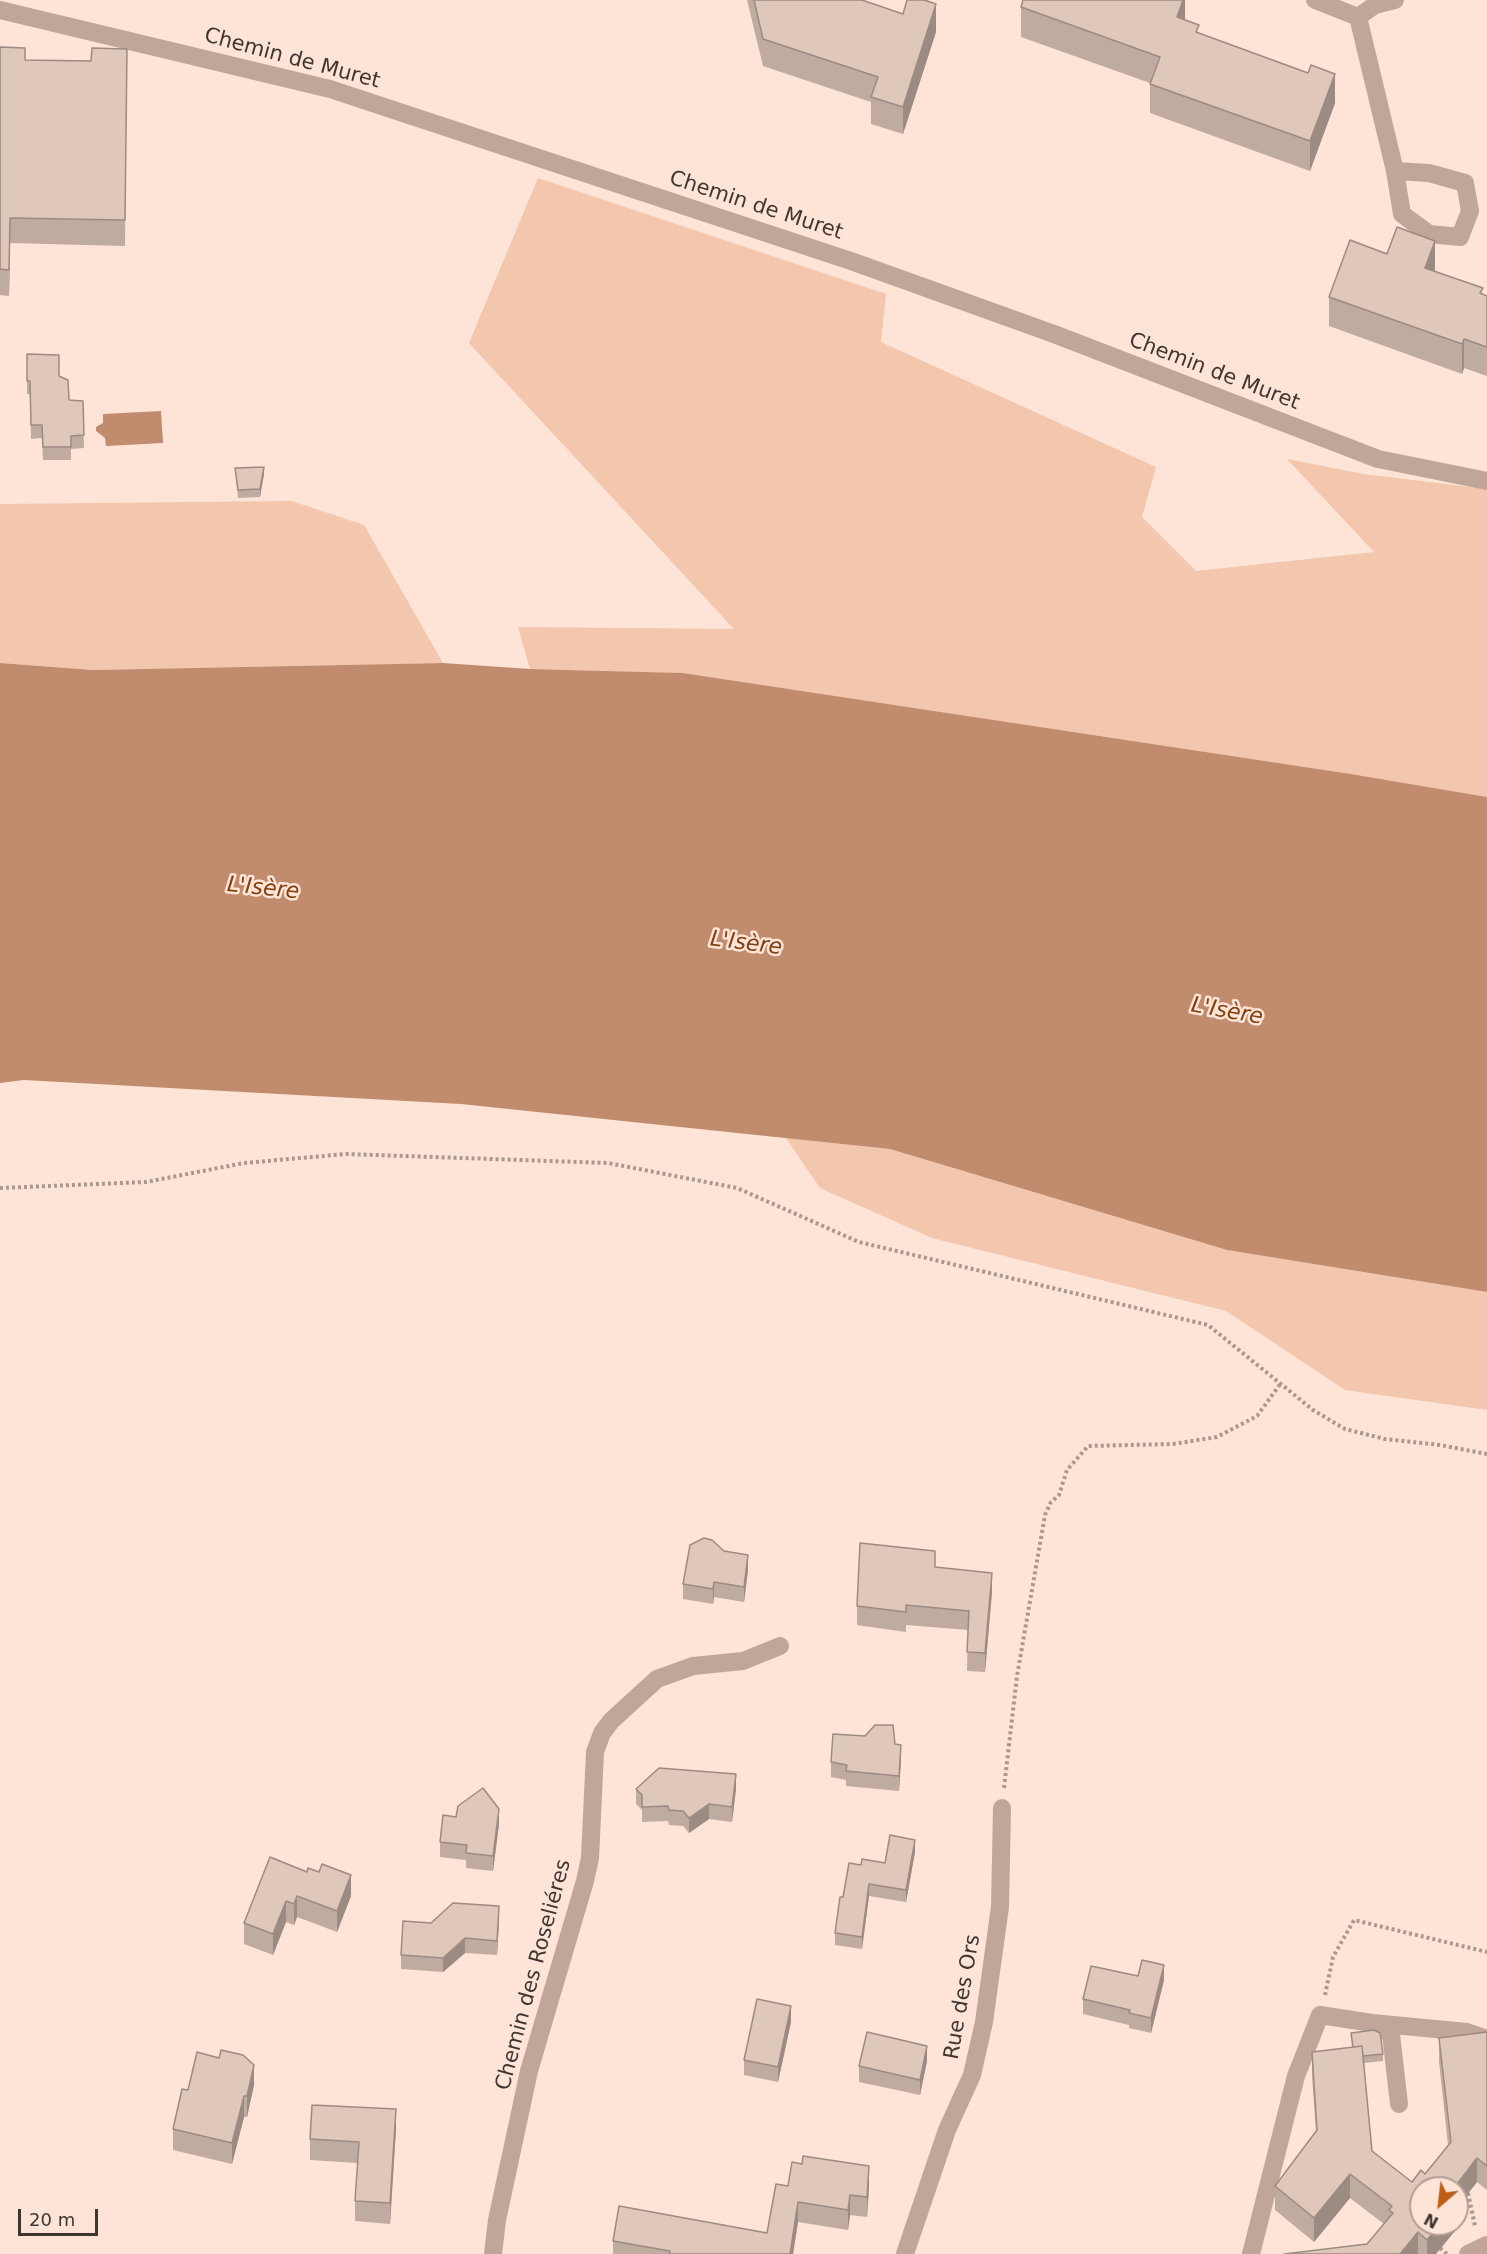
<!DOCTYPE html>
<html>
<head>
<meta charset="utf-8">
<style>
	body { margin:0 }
	#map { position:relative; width:1487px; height:2254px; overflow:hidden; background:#fde4d7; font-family:"DejaVu Sans",sans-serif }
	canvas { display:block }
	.north { position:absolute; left:1409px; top:2176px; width:60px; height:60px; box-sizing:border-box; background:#fde4d7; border:2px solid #b19e95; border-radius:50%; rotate:208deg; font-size:16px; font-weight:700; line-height:24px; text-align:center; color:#3f3631 }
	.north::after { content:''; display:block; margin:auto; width:21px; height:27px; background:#be5f18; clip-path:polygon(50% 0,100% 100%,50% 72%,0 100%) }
	.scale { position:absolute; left:18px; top:2209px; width:80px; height:27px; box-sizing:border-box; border:3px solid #3f3631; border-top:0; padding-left:8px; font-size:18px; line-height:21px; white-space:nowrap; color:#3f3631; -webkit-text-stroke:4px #fde4d7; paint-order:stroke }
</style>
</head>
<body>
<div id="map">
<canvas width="1487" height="2254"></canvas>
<div class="north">N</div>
<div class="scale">20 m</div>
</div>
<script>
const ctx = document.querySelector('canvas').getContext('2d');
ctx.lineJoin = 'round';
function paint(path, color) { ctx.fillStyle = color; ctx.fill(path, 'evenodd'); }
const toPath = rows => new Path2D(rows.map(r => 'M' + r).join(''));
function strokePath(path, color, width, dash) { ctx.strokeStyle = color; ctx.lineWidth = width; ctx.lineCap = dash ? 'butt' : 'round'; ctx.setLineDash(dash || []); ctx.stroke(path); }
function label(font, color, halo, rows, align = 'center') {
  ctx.font = font + ' "DejaVu Sans",sans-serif'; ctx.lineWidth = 5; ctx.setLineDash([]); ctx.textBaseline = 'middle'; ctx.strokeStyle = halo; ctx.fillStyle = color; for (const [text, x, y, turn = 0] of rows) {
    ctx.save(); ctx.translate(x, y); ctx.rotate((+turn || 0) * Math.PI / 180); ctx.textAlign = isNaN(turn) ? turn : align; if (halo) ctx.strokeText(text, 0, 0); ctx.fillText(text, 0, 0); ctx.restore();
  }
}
paint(toPath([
	[538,178,886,294,881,342,1156,467,1142,517,1196,571,1374,552,1287,459,1363,474,1487,489,1487,797,1351,774,683,673,530,669,518,627,734,629,469,343],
	[292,501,364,525,443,663,93,670,0,663,0,504],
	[786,1138,890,1149,1227,1250,1487,1292,1487,1410,1345,1390,1226,1311,932,1238,820,1188]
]), '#f3c6ae');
paint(toPath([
	[161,411,163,443,106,446,105,438,96,431,96,427,103,423,103,414],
	[0,663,93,670,443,663,530,669,683,673,1351,774,1487,797,1487,1292,1227,1250,890,1149,461,1104,24,1080,0,1083]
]), '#c18c6e');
strokePath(toPath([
	[0,1188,146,1182,244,1163,346,1154,608,1163,737,1188,859,1242,1208,1325,1313,1410,1345,1429,1385,1439,1440,1445,1487,1454],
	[1004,1788,1017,1676,1045,1515,1051,1502,1059,1495,1067,1470,1088,1446,1173,1444,1217,1437,1257,1416,1281,1383],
	[1325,1995,1333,1957,1354,1920,1487,1952],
	[1468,2193,1475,2226],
	[1440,2248,1447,2254]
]), '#aa988e', 4, [3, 3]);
strokePath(toPath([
	[1315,0,1358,17,1375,5,1395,0],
	[0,10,330,89,851,261,1054,334,1378,459,1487,481],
	[1358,17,1395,171,1402,214,1429,234,1460,237,1470,211,1465,183,1429,173,1395,171],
	[1373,2024,1391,2034,1399,2104],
	[493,2254,497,2220,529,2071,585,1881,590,1858,595,1752,602,1733,611,1721,657,1679,693,1666,743,1661,780,1646],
	[905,2254,947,2130,972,2075,984,2022,1000,1907,1002,1808],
	[1251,2254,1296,2076,1320,2015,1372,2023,1467,2032,1487,2039],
	[1468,2254,1487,2245]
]), '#bfa698', 18);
paint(toPath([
	[747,0,862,0,936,32,903,134,871,124,871,102,763,66],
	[1185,0,1185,20,1199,33,1335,103,1310,171,1150,113,1150,83,1021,37,1021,7],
	[0,47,25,60,91,61,127,49,125,246,10,243,9,296,0,295],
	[1435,270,1435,271,1487,296,1487,376,1464,368,1462,374,1329,326,1329,297],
	[27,354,59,376,69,400,83,401,84,448,71,449,71,460,43,460,42,438,31,439,30,394,27,394],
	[235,468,264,474,260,497,238,498],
	[724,1551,748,1570,744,1602,714,1597,713,1604,683,1599,683,1584],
	[935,1567,992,1592,985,1672,967,1671,968,1630,906,1625,906,1632,857,1625,857,1606],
	[895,1744,901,1760,899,1791,846,1786,846,1780,831,1777,831,1762],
	[636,1789,736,1789,732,1822,709,1819,689,1833,683,1826,669,1825,668,1821,642,1822,642,1810,636,1804],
	[499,1824,493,1871,466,1868,466,1860,440,1857,440,1842],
	[915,1852,906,1902,869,1896,862,1949,835,1945,835,1933,843,1897,861,1865,885,1863],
	[270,1857,351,1896,337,1932,297,1917,294,1925,286,1922,273,1955,244,1944,244,1923],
	[499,1921,497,1955,465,1953,443,1972,401,1969,401,1955,431,1923],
	[1138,1976,1164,1980,1151,2033,1129,2028,1129,2025,1083,2014,1083,1999],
	[791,2022,778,2082,744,2075,744,2060],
	[1487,2032,1487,2190,1477,2182,1459,2205,1459,2226,1436,2254,1284,2254,1367,2244,1384,2224,1350,2198,1314,2242,1275,2210,1275,2186,1316,2132,1312,2076,1312,2052,1352,2047,1351,2033,1383,2054,1383,2061,1364,2063,1372,2151,1412,2182,1425,2174,1448,2145,1439,2062,1439,2038],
	[927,2061,920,2095,859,2082,859,2066],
	[254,2085,247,2117,244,2117,232,2164,173,2150,173,2129,188,2090],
	[396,2129,390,2224,355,2221,355,2201,358,2163,310,2160,310,2139],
	[788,2186,869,2187,867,2217,850,2215,848,2230,798,2222,793,2254,613,2254,613,2241,767,2233]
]), '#c0aba0');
paint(toPath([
	[1183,0,1185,0,1185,24,1177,17],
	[936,4,936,32,903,134,903,107],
	[1335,74,1335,103,1310,171,1310,141],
	[10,218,10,243,9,296,9,270],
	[1435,241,1435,270,1425,297,1425,268],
	[1464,339,1464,368,1462,374,1462,344],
	[264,467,264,474,260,497,260,489],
	[748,1555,748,1570,744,1602,744,1587],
	[992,1573,992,1592,985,1672,985,1653],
	[714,1582,714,1597,713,1604,713,1589],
	[901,1745,901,1760,899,1791,899,1776],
	[736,1774,736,1789,732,1822,732,1807],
	[709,1804,709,1819,689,1833,689,1818],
	[499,1809,499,1824,493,1871,493,1856],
	[915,1840,915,1852,906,1902,906,1890],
	[351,1875,351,1896,337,1932,337,1911],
	[869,1884,869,1896,862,1949,862,1937],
	[297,1896,297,1917,294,1925,294,1904],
	[286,1901,286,1922,273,1955,273,1934],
	[499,1906,499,1921,497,1955,497,1941],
	[465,1938,465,1953,443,1972,443,1958],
	[1164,1965,1164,1980,1151,2033,1151,2018],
	[791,2006,791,2022,778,2082,778,2067],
	[927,2046,927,2061,920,2095,920,2080],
	[254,2065,254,2085,247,2117,247,2096],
	[244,2096,244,2117,232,2164,232,2143],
	[396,2109,396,2129,390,2224,390,2203],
	[1477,2158,1477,2182,1459,2205,1459,2226,1436,2254,1427,2254,1427,2240,1440,2224,1457,2224,1457,2188,1454,2188],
	[869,2166,869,2187,867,2217,867,2197],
	[1350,2174,1350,2198,1314,2242,1314,2218],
	[850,2195,850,2215,848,2230,848,2210],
	[798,2202,798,2222,793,2254,790,2254],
	[1418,2232,1418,2254,1400,2254]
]), '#9c8b82');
const building = toPath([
	[754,0,862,0,903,14,907,0,924,0,936,4,903,107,871,97,878,77,763,39,754,0],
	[1023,0,1183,0,1177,17,1199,25,1196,32,1308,73,1311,65,1335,74,1310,141,1150,84,1160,57,1021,7,1023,0],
	[0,47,25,48,25,60,91,61,92,48,127,49,125,220,10,218,9,270,0,269,0,47],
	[1397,227,1435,241,1425,268,1483,288,1480,293,1487,296,1487,347,1464,339,1462,344,1329,297,1350,240,1387,254,1397,227],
	[27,354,59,355,59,376,68,380,69,400,83,401,84,435,71,436,71,447,43,447,42,425,31,425,30,381,27,381,27,354],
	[264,467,260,489,238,490,235,468,264,467],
	[704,1538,712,1540,724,1551,748,1555,744,1587,714,1582,713,1589,683,1584,690,1545,704,1538],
	[860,1543,935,1551,935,1567,992,1573,985,1653,967,1652,969,1611,906,1605,906,1612,857,1606,860,1543],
	[875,1725,893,1725,895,1744,901,1745,899,1776,846,1771,847,1765,831,1762,833,1734,865,1736,875,1725],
	[659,1768,736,1774,732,1807,709,1804,689,1818,683,1811,669,1810,668,1806,642,1807,642,1795,636,1789,659,1768],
	[483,1788,499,1809,493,1856,466,1853,467,1845,440,1842,443,1815,456,1817,458,1806,483,1788],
	[890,1835,915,1840,906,1890,869,1884,862,1937,835,1933,840,1897,843,1897,849,1863,861,1865,862,1859,885,1863,890,1835],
	[270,1857,307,1872,308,1868,319,1872,322,1864,351,1875,337,1911,297,1896,294,1904,286,1901,273,1934,244,1923,270,1857],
	[453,1903,499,1906,497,1941,465,1938,443,1958,401,1955,403,1921,431,1923,453,1903],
	[1142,1960,1164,1965,1151,2018,1129,2013,1130,2010,1083,1999,1091,1966,1138,1976,1142,1960],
	[757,1999,791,2006,778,2067,744,2060,757,1999],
	[1374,2030,1380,2033,1383,2054,1363,2056,1362,2046,1353,2047,1351,2033,1374,2030],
	[867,2032,927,2046,920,2080,859,2066,867,2032],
	[1487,2032,1487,2166,1477,2158,1454,2188,1421,2188,1421,2224,1440,2224,1427,2240,1418,2232,1400,2254,1284,2254,1367,2244,1393,2213,1389,2210,1392,2206,1350,2174,1314,2218,1275,2186,1317,2130,1312,2052,1362,2046,1372,2151,1412,2182,1421,2170,1425,2174,1451,2142,1439,2038,1487,2032],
	[221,2050,243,2055,254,2065,247,2096,244,2096,232,2143,173,2129,182,2089,188,2090,197,2052,219,2058,221,2050],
	[312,2105,396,2109,390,2203,355,2201,359,2142,310,2139,312,2105],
	[803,2156,869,2166,867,2197,850,2195,848,2210,798,2202,790,2254,670,2254,670,2251,613,2241,619,2206,767,2233,776,2184,788,2186,792,2162,802,2164,803,2156]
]);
paint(building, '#dfc7ba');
strokePath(building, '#9c8b82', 1.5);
label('21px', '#3f3631', '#fde4d7', [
	["Chemin de Muret",292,59,15],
	["Chemin de Muret",756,206,18],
	["Chemin de Muret",1214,372,21],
	["Chemin des Roseliéres",534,1975,-75],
	["Rue des Ors",963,1997,-80]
]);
label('italic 22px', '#824011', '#fde4d7', [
	["L'Isère",263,889,6],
	["L'Isère",746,944,7],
	["L'Isère",1227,1012,10]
]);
</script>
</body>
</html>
